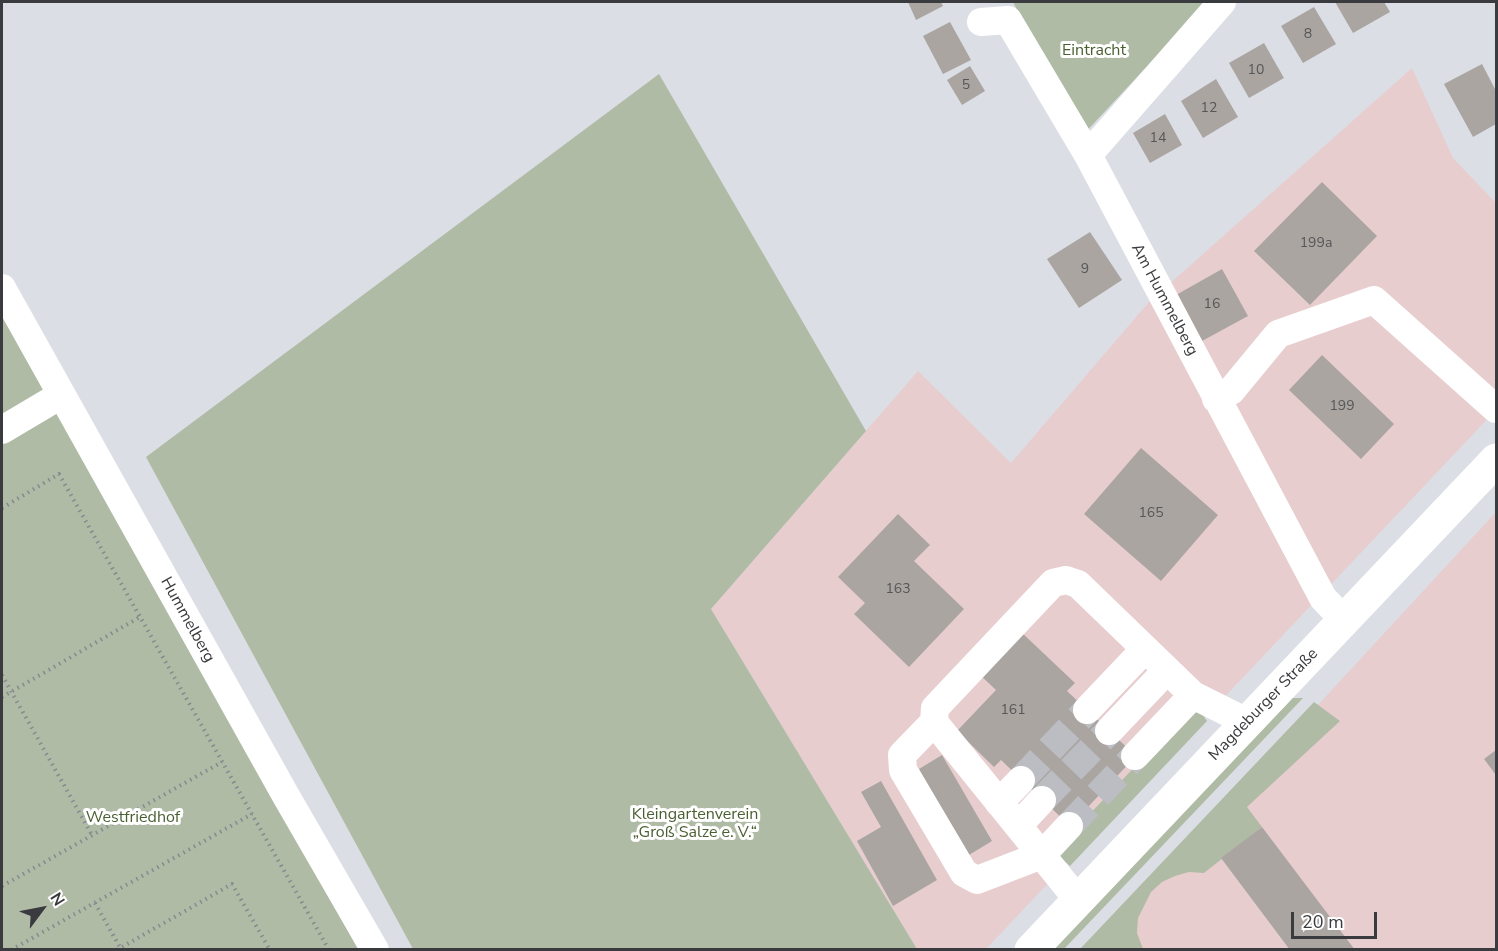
<!DOCTYPE html>
<html>
<head>
<meta charset="utf-8">
<style>
	body { margin:0 }
	#map { position:relative; width:1498px; height:951px; overflow:hidden; background:#dbdee4; font-family:"Nunito Sans",sans-serif }
	canvas { display:block }
	.frame { position:absolute; inset:0; border:3px solid #3a3b3e; pointer-events:none }
	.north { position:absolute; left:12px; top:879px; width:60px; height:60px; -webkit-text-stroke:4px #fff; paint-order:stroke; rotate:58deg; font-size:16px; font-weight:700; line-height:24px; text-align:center; color:#3a3b3e }
	.north::after { content:''; display:block; margin:auto; width:21px; height:27px; background:#3a3b3e; clip-path:polygon(50% 0,100% 100%,50% 72%,0 100%) }
	.scale { position:absolute; left:1291px; top:912px; width:86px; height:27px; box-sizing:border-box; border:3px solid #3a3b3e; border-top:0; padding-left:8px; font-size:18px; line-height:21px; white-space:nowrap; color:#3a3b3e; -webkit-text-stroke:4px #fff; paint-order:stroke }
</style>
</head>
<body>
<div id="map">
<canvas width="1498" height="951"></canvas>
<div class="frame"></div>
<div class="north">N</div>
<div class="scale">20 m</div>
</div>
<script>
const ctx = document.querySelector('canvas').getContext('2d');
ctx.lineJoin = 'round';
function paint(path, color) { ctx.fillStyle = color; ctx.fill(path, 'evenodd'); }
const toPath = rows => new Path2D(rows.map(r => 'M' + r).join(''));
function strokePath(path, color, width, dash) { ctx.strokeStyle = color; ctx.lineWidth = width; ctx.lineCap = dash ? 'butt' : 'round'; ctx.setLineDash(dash || []); ctx.stroke(path); }
function label(font, color, halo, rows, align = 'center') {
  ctx.font = font + ' "Nunito Sans",sans-serif'; ctx.lineWidth = 6; ctx.setLineDash([]); ctx.textBaseline = 'middle'; ctx.strokeStyle = halo; ctx.fillStyle = color; for (const [text, x, y, turn = 0] of rows) {
    ctx.save(); ctx.translate(x, y); ctx.rotate((+turn || 0) * Math.PI / 180); ctx.textAlign = isNaN(turn) ? turn : align; if (halo) ctx.strokeText(text, 0, 0); ctx.fillText(text, 0, 0); ctx.restore();
  }
}
paint(toPath([
	[1412,68,1453,158,1496,203,1496,410,986,949,917,949,711,609,918,371,1011,463,1148,303],
	[1496,512,1496,949,1080,950,1317,706]
]), '#e8cdcf');
paint(toPath([
	[1013,2,1207,2,1082,136],
	[659,74,866,431,711,609,917,949,413,949,146,457],
	[2,311,358,949,2,949],
	[1292,698,1303,698,1064,949,1050,950],
	[1314,702,1340,721,1247,807,1262,827,1204,873,1189,872,1175,876,1162,882,1151,892,1138,918,1137,933,1143,949,1080,949],
	[1192,711,1202,714,1207,721,1070,866,1060,857,1062,843,1187,712]
]), '#b0bba6');
paint(toPath([
	[908,2,941,2,943,6,916,20],
	[1335,2,1384,2,1390,12,1353,33],
	[1314,7,1336,44,1303,63,1281,26],
	[950,22,971,60,943,74,923,36],
	[1264,43,1284,78,1249,98,1229,63],
	[1482,64,1496,91,1496,124,1473,137,1444,84],
	[970,66,985,91,962,105,947,80],
	[1216,79,1238,117,1203,138,1181,101],
	[1165,114,1182,145,1150,163,1133,133],
	[1322,182,1377,236,1310,305,1254,251],
	[1090,232,1122,280,1079,308,1047,259],
	[1222,269,1248,316,1202,341,1176,295],
	[1322,355,1394,424,1361,459,1289,390],
	[1141,448,1218,515,1161,581,1084,514],
	[898,514,930,545,914,561,964,609,909,667,854,614,865,603,838,577],
	[1020,631,1075,683,1067,691,1136,756,1070,826,1001,760,994,767,957,731,996,690,979,674],
	[1496,750,1496,775,1484,759],
	[942,755,992,841,969,855,919,769],
	[881,781,937,880,893,906,857,841,881,827,861,792],
	[1262,827,1355,950,1290,950,1221,858]
]), '#aaa5a1');
strokePath(toPath([
	[1021,780,1087,710],
	[1042,800,1109,731],
	[1069,826,1135,756]
]), '#bbbdc3', 28, [28, 14]);
strokePath(toPath([
	[2,508,59,474,329,950],
	[2,675,92,835],
	[2,697,140,617],
	[2,886,222,762],
	[95,903,121,949],
	[11,950,252,814],
	[117,950,232,884,270,950]
]), '#87898d', 4, [1.5, 4.5]);
strokePath(toPath([
	[1222,2,1088,155,1323,598,1344,620],
	[981,22,1008,20,1088,155],
	[2,288,286,796,375,950],
	[1216,399,1231,391,1278,334,1374,300,1496,409],
	[2,430,61,395],
	[1087,710,1145,649],
	[934,722,902,755,903,770,964,873,977,880,1042,855,1069,826],
	[1109,731,1167,670],
	[1135,756,1193,695],
	[999,803,1021,780],
	[1018,826,1042,800],
	[1078,900,934,722,935,708,1053,583,1066,580,1078,584,1193,695,1247,722]
]), '#fff', 28);
strokePath(toPath([
	[1031,950,1496,460]
]), '#fff', 33);
label('14px', '#565657', null, [
	["8",1308,35],
	["10",1256,71],
	["5",966,86],
	["12",1209,109],
	["14",1158,139],
	["199a",1316,244],
	["9",1085,270],
	["16",1212,305],
	["199",1342,407],
	["165",1151,514],
	["163",898,590],
	["161",1013,711]
]);
label('16px', '#495f31', '#fff', [
	["Eintracht",1094,51],
	["Kleingartenverein",695,815],
	["„Groß Salze e. V.“",695,833],
	["Westfriedhof",133,818]
]);
label('16px', '#3a3b3e', '#fff', [
	["Am Hummelberg",1164,300,62],
	["Hummelberg",187,620,61],
	["Magdeburger Straße",1264,705,-46]
]);
</script>
</body>
</html>
